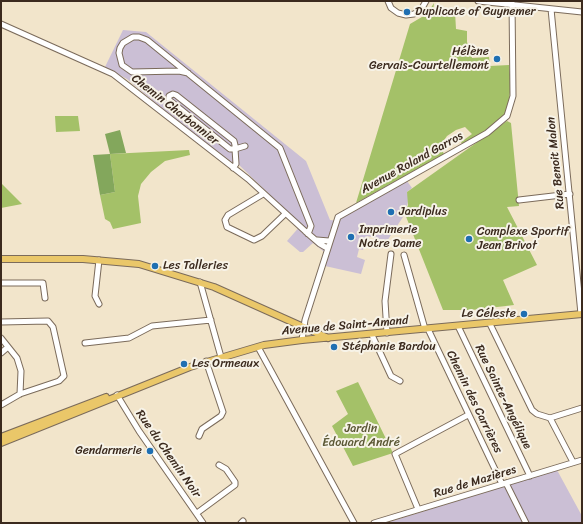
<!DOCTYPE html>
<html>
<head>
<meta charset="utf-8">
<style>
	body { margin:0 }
	#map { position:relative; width:583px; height:524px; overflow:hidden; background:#f2e5cb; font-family:Sriracha,sans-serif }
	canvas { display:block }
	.frame { position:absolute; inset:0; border:2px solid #3b2a1e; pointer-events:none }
</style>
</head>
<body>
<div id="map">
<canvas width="583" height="524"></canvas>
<div class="frame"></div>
</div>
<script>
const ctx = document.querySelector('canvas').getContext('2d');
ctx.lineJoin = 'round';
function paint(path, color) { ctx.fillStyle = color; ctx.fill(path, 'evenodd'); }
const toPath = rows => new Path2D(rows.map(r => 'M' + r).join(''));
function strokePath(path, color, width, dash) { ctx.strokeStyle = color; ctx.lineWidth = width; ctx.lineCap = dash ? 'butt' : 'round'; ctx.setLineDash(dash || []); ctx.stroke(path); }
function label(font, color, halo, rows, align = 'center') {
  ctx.font = font + ' Sriracha,sans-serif'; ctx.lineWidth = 4; ctx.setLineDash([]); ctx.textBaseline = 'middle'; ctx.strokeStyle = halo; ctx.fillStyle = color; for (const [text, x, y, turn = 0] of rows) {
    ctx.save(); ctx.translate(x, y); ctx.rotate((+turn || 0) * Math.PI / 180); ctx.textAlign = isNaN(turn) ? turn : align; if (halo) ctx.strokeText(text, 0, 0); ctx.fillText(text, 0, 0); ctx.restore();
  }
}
paint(toPath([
	[123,30,146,32,306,161,330,220,339,221,344,216,407,181,412,188,407,192,409,198,405,214,387,241,367,236,363,250,359,249,357,257,365,260,361,274,325,266,328,255,313,243,303,252,300,252,287,241,301,225,238,164,233,163,188,130,127,79,105,67],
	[557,470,582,516,582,523,386,523]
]), '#cbbfd5');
paint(toPath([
	[434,3,433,12,455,12,456,29,467,31,467,42,472,58,489,57,490,66,509,65,511,84,508,109,503,118,495,126,462,144,461,142,472,134,465,127,456,130,447,136,440,146,444,154,356,203,410,24,427,14],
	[55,116,78,116,80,131,56,132],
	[507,121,511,123,519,206,507,207,537,265,503,280,514,305,472,310,443,310,405,214,408,205,407,192],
	[189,150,190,155,165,161,151,172,141,184,138,196,141,223,113,229,110,222,105,219,100,195,115,192,110,154],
	[1,183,22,204,1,208],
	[358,382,393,453,353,466,332,426,348,414,336,391]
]), '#a4c168');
paint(toPath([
	[120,130,126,153,110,154,115,192,100,195,93,155,110,154,105,134]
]), '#83a75c');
const minor = toPath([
	[388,1,391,8,398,13,406,15,414,14,421,10,426,1],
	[478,1,582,12],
	[551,9,581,314],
	[1,24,113,74,248,179,305,231,320,244,327,248],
	[188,73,179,71,132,72,122,65,119,53,120,48,123,43,133,37,139,37,147,40,280,148,309,221,311,226,308,234],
	[233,168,236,164,235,149,235,145,234,141,176,95,173,94,169,96,169,100,230,149,235,149,245,146],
	[263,194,228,215,225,220,227,227,254,240,262,236,285,214],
	[519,200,570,194],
	[317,240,329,241],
	[404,255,425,329],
	[99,260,95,296,99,304],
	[200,282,221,357],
	[1,283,43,283,45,298],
	[1,322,48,321,53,327,64,376,59,381,20,394,1,405],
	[490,324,532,410,537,414,550,418,573,462],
	[458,326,530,476],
	[428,329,502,484],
	[387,333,385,301,391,254],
	[372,335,391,376,400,381],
	[1,338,17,358,21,371,20,394],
	[302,340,305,320,338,217,487,133,507,116,513,96,512,1],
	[85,343,129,338,152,326,211,320],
	[258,347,354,523],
	[1,353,8,347],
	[117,395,139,431,203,523],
	[550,418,582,408],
	[199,436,202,429,221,416,223,412,206,361],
	[506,483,526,523],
	[418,509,395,454,468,415],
	[197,513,235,485,235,482,226,469,219,465],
	[241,523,243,521],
	[374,523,582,460]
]);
const major = toPath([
	[1,259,83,259,139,264,214,287,328,338],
	[1,437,106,397],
	[1,443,190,367,264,345,302,340,582,314]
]);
strokePath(minor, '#7b6b5b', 7);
strokePath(major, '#7b6b5b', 8);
strokePath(minor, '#fff', 5);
strokePath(major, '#eac769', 6);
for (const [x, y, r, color] of [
	[407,12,4,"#1f6fb2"],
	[497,59,4,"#1f6fb2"],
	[391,212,4,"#1f6fb2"],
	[351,237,4,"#1f6fb2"],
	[469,239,4,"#1f6fb2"],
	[155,266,4,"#1f6fb2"],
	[524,314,4,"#1f6fb2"],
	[334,347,4,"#1f6fb2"],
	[184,364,4,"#1f6fb2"],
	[150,451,4,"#1f6fb2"]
]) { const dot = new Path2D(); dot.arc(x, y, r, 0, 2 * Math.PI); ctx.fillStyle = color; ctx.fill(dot); strokePath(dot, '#f7f3e8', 1.5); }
label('12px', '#3b2a1e', '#f7f3e8', [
	["Duplicate of Guynemer",415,12],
	["Hélène",489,52,"right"],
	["Gervais-Courtellemont",489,66,"right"],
	["Jardiplus",399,212],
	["Imprimerie",359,230],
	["Notre Dame",359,244],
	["Complexe Sportif",477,232],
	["Jean Brivot",477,246],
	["Les Talleries",163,266],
	["Le Céleste",516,314,"right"],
	["Stéphanie Bardou",342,347],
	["Les Ormeaux",192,364],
	["Gendarmerie",142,451,"right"]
], 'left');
label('12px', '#3b2a1e', '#f7f3e8', [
	["Chemin Charbonnier",175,110,38],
	["Avenue Roland Garros",412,163,-29],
	["Rue Benoit Malon",556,163,-96],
	["Avenue de Saint-Amand",345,326,-5],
	["Rue Sainte-Angélique",503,397,64],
	["Chemin des Carrières",474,402,64],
	["Rue du Chemin Noir",168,454,55],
	["Rue de Mazières",475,482,-17]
]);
label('12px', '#5a5734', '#f7f3e8', [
	["Jardin",361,429],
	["Édouard André",361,443]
]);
</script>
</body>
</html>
